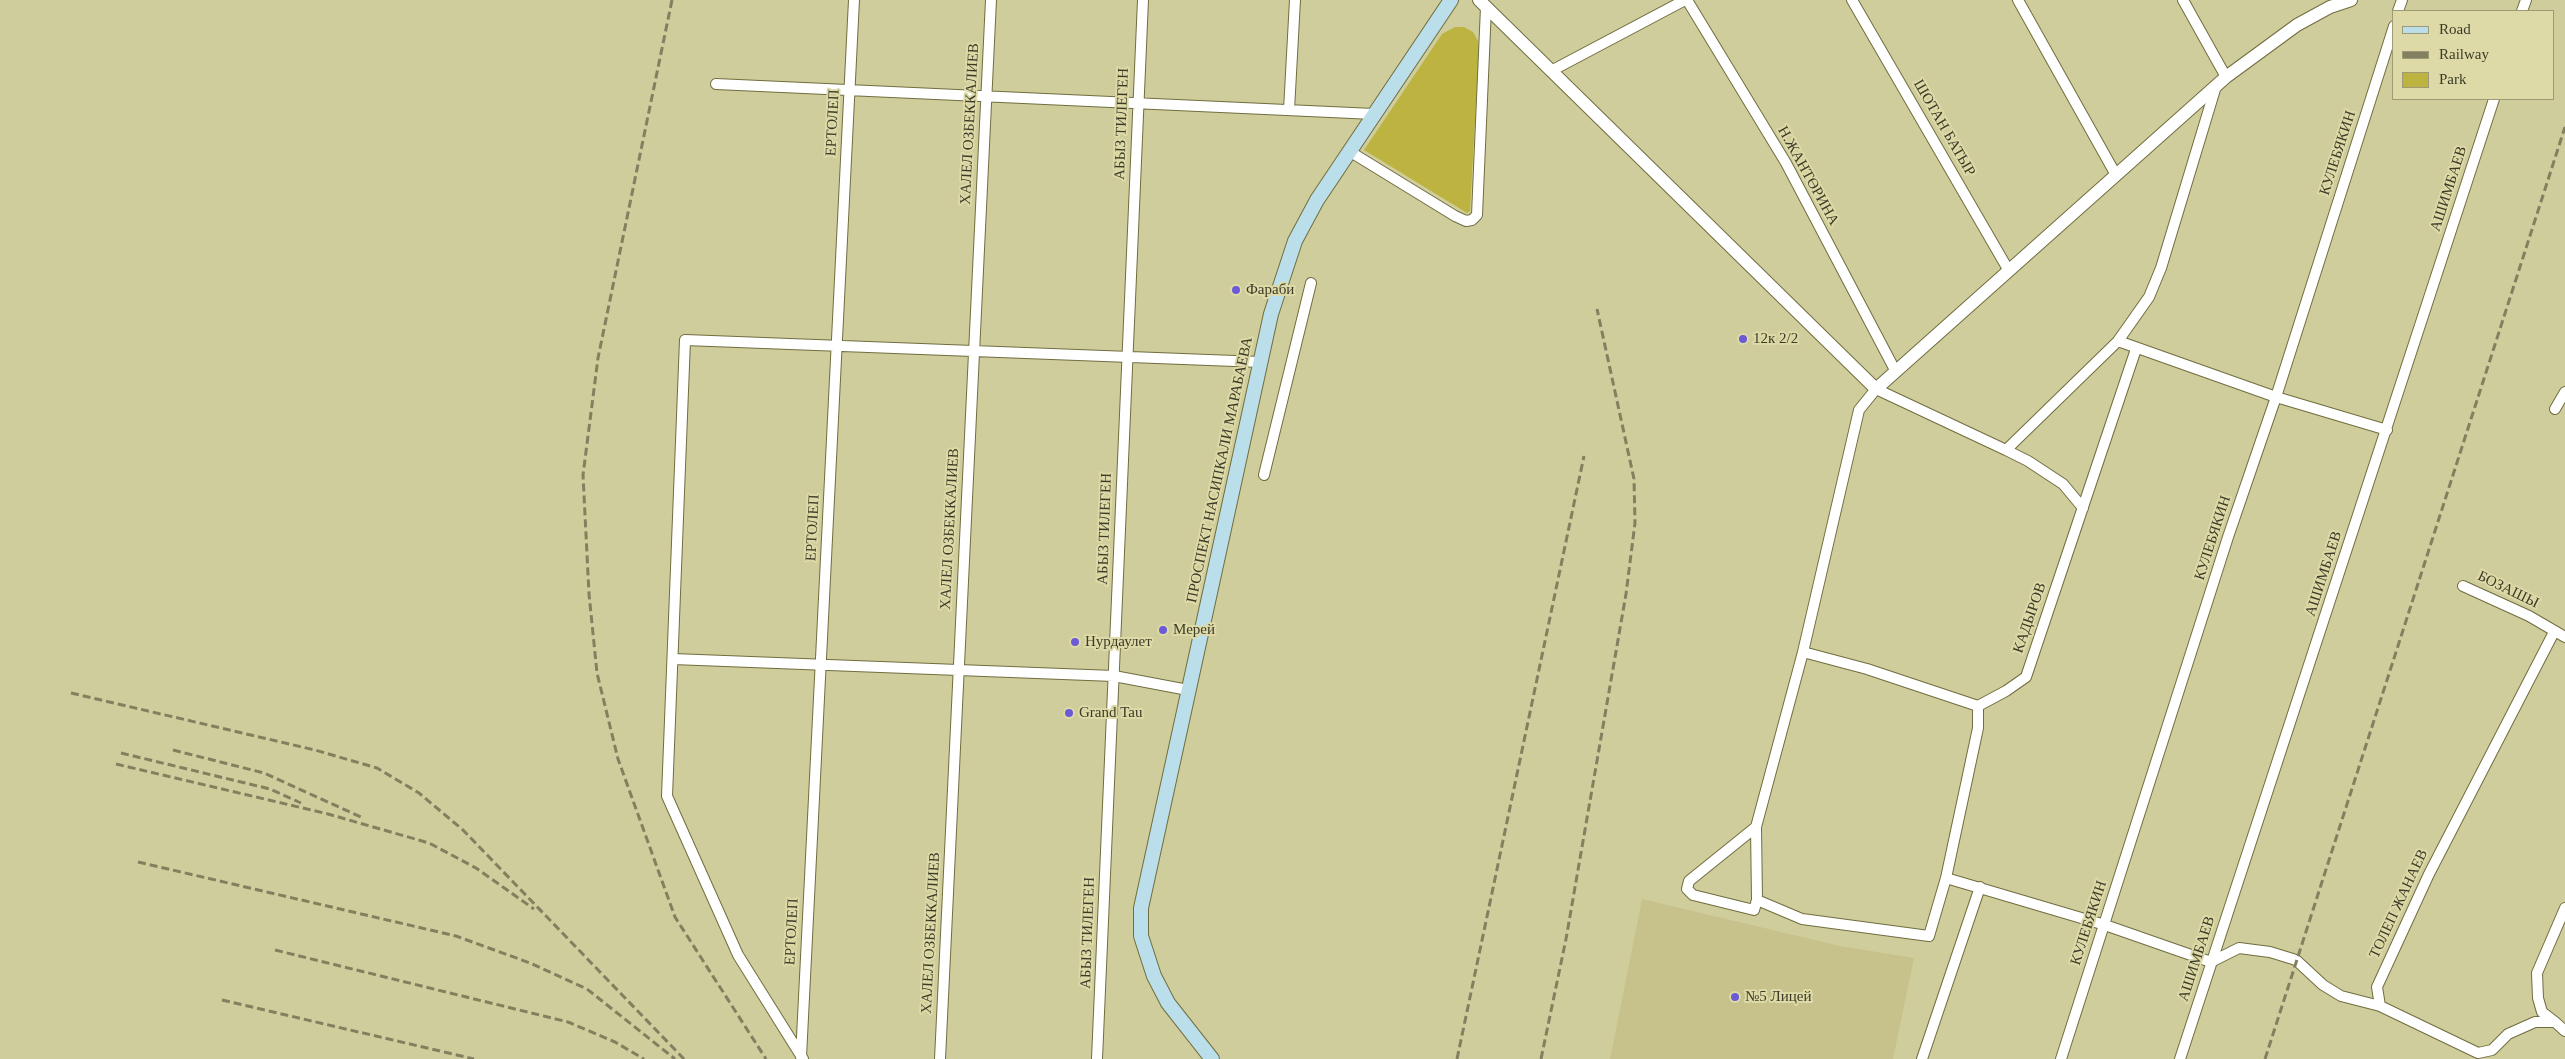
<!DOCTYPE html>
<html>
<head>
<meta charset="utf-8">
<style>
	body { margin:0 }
	#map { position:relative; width:2565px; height:1059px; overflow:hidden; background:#d0cd9c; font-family:"Times New Roman",serif }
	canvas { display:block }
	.legend { position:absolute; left:2392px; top:10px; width:162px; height:90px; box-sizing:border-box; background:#dddaa8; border:1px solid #9d9a74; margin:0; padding:6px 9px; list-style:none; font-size:15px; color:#3c3b27 }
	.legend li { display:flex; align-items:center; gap:10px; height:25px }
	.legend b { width:25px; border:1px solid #9d9a74 }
</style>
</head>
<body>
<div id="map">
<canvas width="2565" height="1059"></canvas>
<ul class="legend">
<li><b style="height:6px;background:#bbdfea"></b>Road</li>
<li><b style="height:6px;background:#82805f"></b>Railway</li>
<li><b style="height:14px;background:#bdb341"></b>Park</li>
</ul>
</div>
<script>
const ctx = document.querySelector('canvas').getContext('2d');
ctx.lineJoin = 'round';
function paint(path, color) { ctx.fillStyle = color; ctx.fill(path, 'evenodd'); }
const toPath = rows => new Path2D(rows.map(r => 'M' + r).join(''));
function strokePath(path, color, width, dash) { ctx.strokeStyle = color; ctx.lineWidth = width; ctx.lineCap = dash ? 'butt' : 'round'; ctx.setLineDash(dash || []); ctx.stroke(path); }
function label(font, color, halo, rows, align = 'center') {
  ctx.font = font + ' "Times New Roman",serif'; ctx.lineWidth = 4; ctx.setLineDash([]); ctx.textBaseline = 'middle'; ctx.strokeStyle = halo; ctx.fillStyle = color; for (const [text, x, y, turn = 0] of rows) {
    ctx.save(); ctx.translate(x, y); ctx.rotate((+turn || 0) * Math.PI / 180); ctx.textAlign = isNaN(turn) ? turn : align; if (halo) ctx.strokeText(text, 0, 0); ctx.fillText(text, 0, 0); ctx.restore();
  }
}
paint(toPath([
	[1642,899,1840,946,1914,958,1893,1059,1610,1059]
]), '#c7c28b');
paint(toPath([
	[1455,27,1464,27,1473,32,1478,41,1479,48,1470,211,1467,213,1364,150,1442,34]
]), '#bdb341');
const minor = toPath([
	[1687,0,1786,163,1896,372],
	[1852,0,2009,271],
	[2018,0,2116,175],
	[2183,0,2226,77],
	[2398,11,2402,0],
	[2522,11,2526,0],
	[1551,71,1685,0],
	[716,84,1374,114],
	[1289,110,1295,0],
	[1349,151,1455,216,1466,221,1472,220,1477,215,1486,7],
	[2118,341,2276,397,2387,430],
	[2555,409,2565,392],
	[2006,450,2028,461,2063,484,2083,508],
	[1264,475,1311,283],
	[2463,586,2529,616,2565,637],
	[2554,632,2429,874,2377,987,2380,1006,2478,1053,2492,1050,2508,1034,2535,1022,2555,1022,2565,1031],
	[673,659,1114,676,1188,690],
	[1978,706,1867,669,1803,652,1859,410,1876,389,2006,450,2118,341,2149,297,2161,268,2216,86],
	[1756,827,1689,881,1687,889,1693,895,1754,910,1757,900,1756,827,1803,652],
	[1946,878,2105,925,2211,962,2239,948,2270,952,2296,960,2323,985,2341,996,2380,1006],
	[1757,900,1802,919,1929,936,1946,878,1978,728,1978,706,2006,691,2026,677,2136,349],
	[2555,1022,2542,1012,2538,998,2537,973,2565,908],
	[801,1057,854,0],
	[803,1059,738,955,667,796,685,340,1261,362],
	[940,1059,991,0],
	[1097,1059,1143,0],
	[1922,1059,1980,887],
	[2061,1059,2228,537,2276,397,2394,26],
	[2180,1059,2494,99]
]);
const tertiary = toPath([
	[1479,0,1876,389,2226,77,2297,25,2330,7,2351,0]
]);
const secondary = toPath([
	[1212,1059,1168,1003,1154,976,1141,936,1141,908,1271,314,1295,241,1317,200,1451,0]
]);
strokePath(minor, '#706d3f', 12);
strokePath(tertiary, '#706d3f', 14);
strokePath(secondary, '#706d3f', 16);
strokePath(minor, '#fff', 10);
strokePath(tertiary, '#fff', 12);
strokePath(secondary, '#bbdfea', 14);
strokePath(toPath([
	[672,0,598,358,583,475,589,594,597,673,618,759,675,917,766,1059],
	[71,693,315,750,377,768,419,793,463,830,684,1059],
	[173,750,264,773,363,818],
	[121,753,270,789,301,803],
	[116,764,328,814,429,843,476,868,534,909],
	[138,862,456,936,530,963,587,989,675,1059],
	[275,950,568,1022,615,1042,644,1059],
	[222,1000,474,1059],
	[1457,1059,1584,456],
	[1541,1059,1566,939,1626,594,1635,523,1634,479,1597,309],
	[2265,1059,2565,127]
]), '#82805f', 3, [8, 4]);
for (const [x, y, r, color] of [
	[1236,290,5,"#6a5bd5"],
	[1743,339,5,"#6a5bd5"],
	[1163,630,5,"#6a5bd5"],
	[1075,642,5,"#6a5bd5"],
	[1069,713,5,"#6a5bd5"],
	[1735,997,5,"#6a5bd5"]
]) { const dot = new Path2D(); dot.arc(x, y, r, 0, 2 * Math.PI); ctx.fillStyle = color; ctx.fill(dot); strokePath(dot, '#dddaa8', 2); }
label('15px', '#3c3b27', '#dddaa8', [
	["ЕРТОЛЕП",833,123,-87],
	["ХАЛЕЛ ОЗБЕККАЛИЕВ",970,124,-87],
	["АБЫЗ ТИЛЕГЕН",1122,124,-88],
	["ШОТАН БАТЫР",1944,128,60],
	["КУЛЕБЯКИН",2338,153,-72],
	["Н.ЖАНТӨРИНА",1808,176,61],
	["АШИМБАЕВ",2449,189,-72],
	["ПРОСПЕКТ НАСИПКАЛИ МАРАБАЕВА",1220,470,-78],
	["ЕРТОЛЕП",813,528,-87],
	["ХАЛЕЛ ОЗБЕККАЛИЕВ",950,529,-87],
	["АБЫЗ ТИЛЕГЕН",1105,529,-88],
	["КУЛЕБЯКИН",2213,538,-72],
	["АШИМБАЕВ",2324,574,-72],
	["БОЗАШЫ",2508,590,26],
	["КАДЫРОВ",2030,618,-71],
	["ТОЛЕП ЖАНАЕВ",2399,904,-65],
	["КУЛЕБЯКИН",2089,923,-72],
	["ЕРТОЛЕП",792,932,-87],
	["ХАЛЕЛ ОЗБЕККАЛИЕВ",931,933,-87],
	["АБЫЗ ТИЛЕГЕН",1088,933,-88],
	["АШИМБАЕВ",2197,959,-72]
]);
label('15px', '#3c3b27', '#dddaa8', [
	["Фараби",1246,290],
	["12к 2/2",1753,339],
	["Мерей",1173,630],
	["Нурдаулет",1085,642],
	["Grand Tau",1079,713],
	["№5 Лицей",1745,997]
], 'left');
</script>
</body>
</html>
